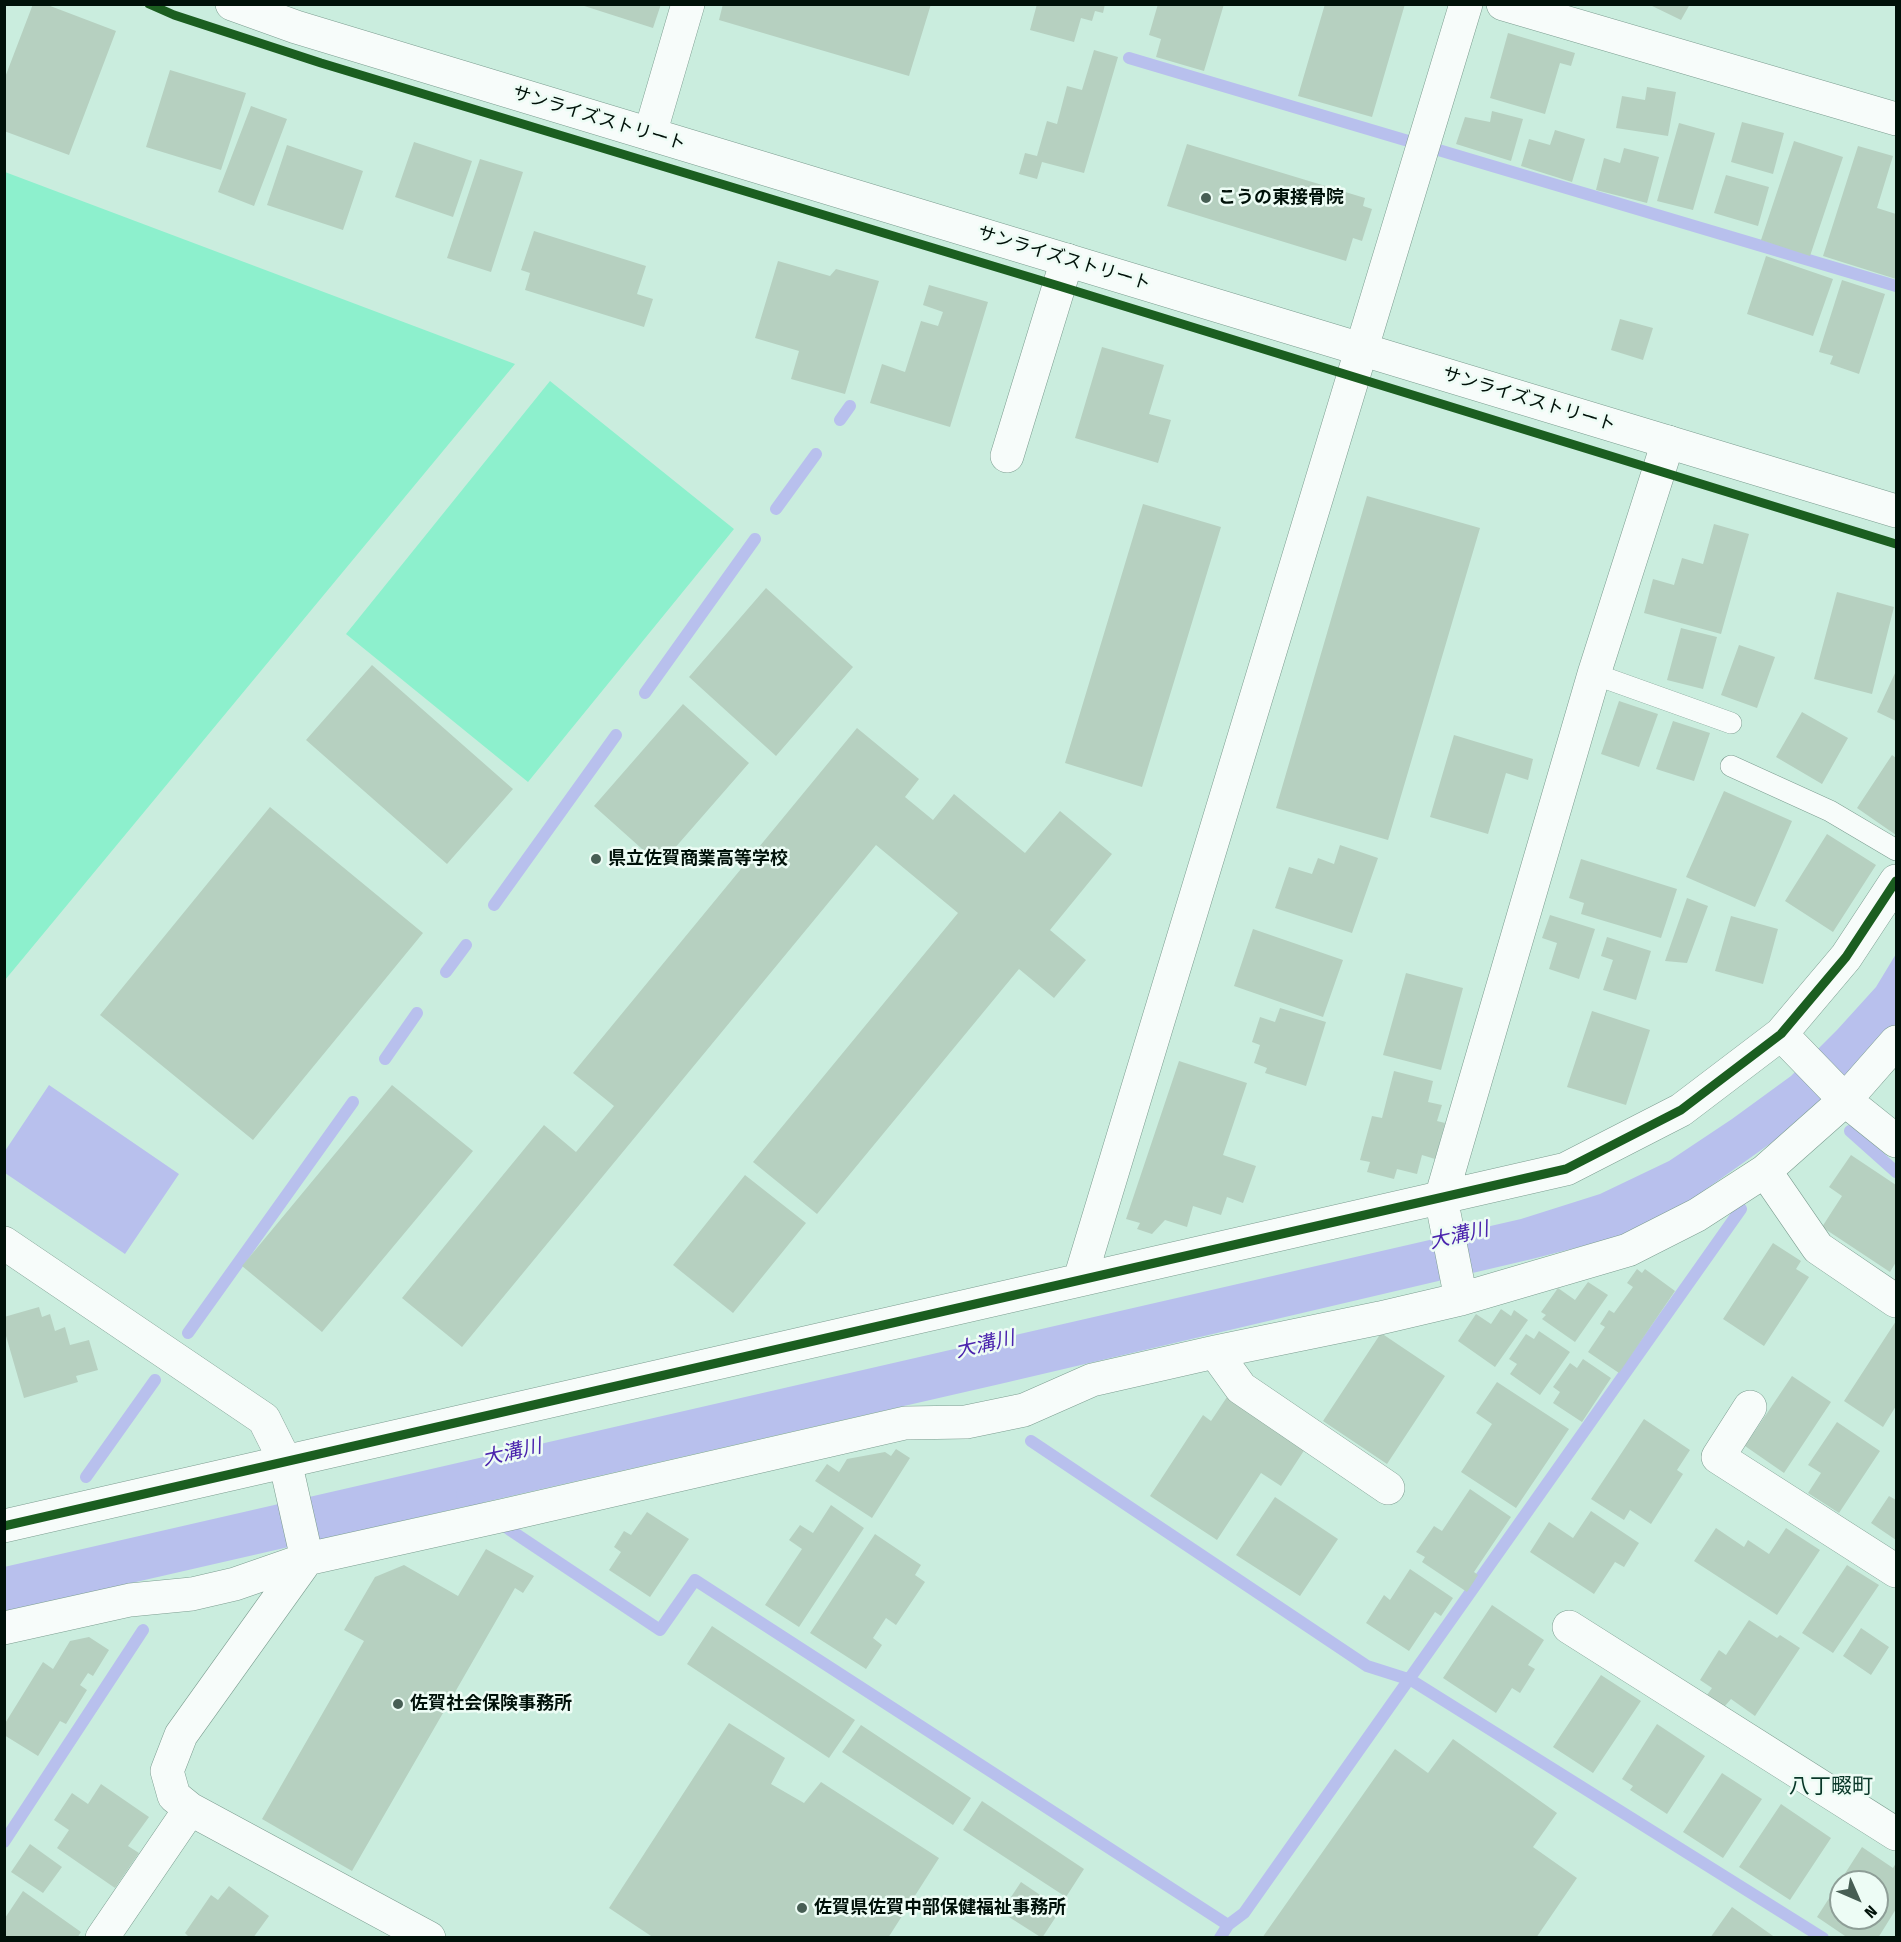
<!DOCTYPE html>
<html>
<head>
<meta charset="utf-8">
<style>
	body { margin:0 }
	#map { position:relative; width:1901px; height:1942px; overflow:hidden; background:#caedde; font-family:"Fira Sans Condensed",sans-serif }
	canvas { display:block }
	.frame { position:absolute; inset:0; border:6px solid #001109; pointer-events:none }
	.north { position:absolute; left:1829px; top:1870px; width:60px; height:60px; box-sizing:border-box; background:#edfcf5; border:2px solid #8e9e97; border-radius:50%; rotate:135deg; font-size:16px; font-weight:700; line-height:24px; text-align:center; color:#001109 }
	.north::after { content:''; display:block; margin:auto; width:21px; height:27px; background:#475e54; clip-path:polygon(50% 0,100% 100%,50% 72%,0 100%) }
</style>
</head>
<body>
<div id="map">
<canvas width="1901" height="1942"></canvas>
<div class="frame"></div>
<div class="north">N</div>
</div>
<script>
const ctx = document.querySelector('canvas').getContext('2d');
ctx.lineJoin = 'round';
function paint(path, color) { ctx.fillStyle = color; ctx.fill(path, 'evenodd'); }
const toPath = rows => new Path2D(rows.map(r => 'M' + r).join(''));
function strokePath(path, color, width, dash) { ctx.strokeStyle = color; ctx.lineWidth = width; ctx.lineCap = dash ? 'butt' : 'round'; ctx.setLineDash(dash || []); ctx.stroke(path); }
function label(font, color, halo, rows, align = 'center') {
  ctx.font = font + ' "Fira Sans Condensed","Noto Sans JP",sans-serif'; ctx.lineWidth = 5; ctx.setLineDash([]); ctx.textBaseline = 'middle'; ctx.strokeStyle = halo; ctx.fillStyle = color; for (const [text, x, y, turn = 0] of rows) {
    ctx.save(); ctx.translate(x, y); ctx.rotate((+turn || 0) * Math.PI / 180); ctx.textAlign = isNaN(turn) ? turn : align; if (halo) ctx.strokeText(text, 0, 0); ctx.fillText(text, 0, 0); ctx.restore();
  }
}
paint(toPath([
	[5,172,515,364,5,980,4,172],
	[550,381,734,529,528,782,346,634]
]), '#8df0cd');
paint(toPath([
	[1896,954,1896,1026,1819,1109,1688,1202,1618,1237,1532,1259,1000,1384,5,1612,4,1567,1521,1219,1600,1194,1669,1161,1732,1119,1791,1076,1837,1030,1876,987],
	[49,1085,179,1174,125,1254,5,1173,5,1151]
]), '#b8c0ed');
strokePath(toPath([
	[1129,58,1896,286],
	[840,420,850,406],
	[776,509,816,454],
	[645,693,755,539],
	[494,905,616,735],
	[446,972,466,945],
	[385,1059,417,1013],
	[1850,1131,1896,1172],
	[188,1333,353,1102],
	[1031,1441,1367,1666,1411,1680,1823,1938],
	[86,1477,155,1380],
	[462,1494,510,1530,660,1630,695,1580,1228,1925,1220,1938],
	[4,1842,143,1630],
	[1228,1925,1244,1913,1741,1209]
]), '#b8c0ed', 12);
paint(toPath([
	[33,4,45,4,116,31,69,155,4,131,4,80],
	[578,4,661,4,653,28],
	[723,4,931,4,909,76,719,20],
	[1037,4,1105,4,1103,13,1095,11,1092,21,1081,18,1074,42,1030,30],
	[1158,4,1224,4,1204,71,1156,57,1161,39,1149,35],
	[1325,4,1405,4,1372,117,1298,96],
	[1648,4,1690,4,1681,20],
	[1508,33,1575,53,1571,66,1560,63,1545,114,1490,98],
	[1094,50,1118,57,1084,173,1042,162,1037,179,1019,174,1025,153,1037,156,1047,121,1057,124,1067,86,1082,90],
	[170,70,246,93,221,170,146,147],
	[1647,87,1676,92,1668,136,1616,128,1622,96,1645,100],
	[251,106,287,119,254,206,218,192],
	[1492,111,1523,119,1511,161,1456,144,1465,117,1490,122],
	[1742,122,1784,133,1773,174,1731,162],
	[1679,123,1715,133,1693,210,1657,201],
	[1555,130,1585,139,1572,182,1521,166,1529,139,1550,145],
	[1794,141,1843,157,1810,256,1761,240],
	[414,142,472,161,453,217,395,197],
	[1187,144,1365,198,1363,206,1372,209,1362,241,1353,238,1346,261,1167,206],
	[287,145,363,171,343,230,267,205],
	[1858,146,1893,156,1877,208,1896,214,1896,279,1823,256],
	[1624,148,1659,157,1647,203,1596,190,1604,158,1620,163],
	[480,159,523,172,491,272,447,258],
	[1726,175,1769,187,1758,226,1714,213],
	[534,231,646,266,637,294,653,299,644,327,525,290,530,273,521,270],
	[1766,256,1833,279,1813,336,1747,314],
	[778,261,830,276,836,269,879,281,845,394,791,379,799,351,755,338],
	[1842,280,1885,294,1859,374,1830,364,1833,356,1819,352],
	[929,285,988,302,950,427,870,403,882,364,905,372,921,321,938,326,943,312,923,305],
	[1620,319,1653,328,1643,360,1611,350],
	[1102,347,1164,365,1149,414,1171,420,1158,463,1075,438],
	[1367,496,1480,528,1388,840,1276,808],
	[1143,504,1221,527,1142,787,1065,763],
	[1714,524,1749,534,1721,634,1644,613,1653,579,1674,585,1682,558,1703,564],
	[766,588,853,667,776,756,689,677],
	[1837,592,1894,607,1872,694,1814,679],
	[1681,628,1717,637,1703,689,1667,680],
	[1739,645,1775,657,1757,708,1721,695],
	[372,665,513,789,447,864,306,740],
	[1896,671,1896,721,1877,712],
	[1619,701,1658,714,1639,767,1601,754],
	[683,704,749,763,660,865,594,806],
	[1802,712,1848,738,1822,784,1776,757],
	[1673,721,1710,733,1694,781,1656,769],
	[857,728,919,779,905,797,933,820,954,794,1025,853,1060,811,1112,854,1050,930,1086,960,1054,998,1019,969,817,1214,753,1162,958,913,876,845,462,1347,402,1298,544,1125,576,1152,614,1106,573,1073],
	[1454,735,1533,759,1528,780,1506,773,1488,834,1430,817],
	[1892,755,1896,758,1896,835,1857,808],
	[1724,791,1792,821,1755,907,1686,877],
	[270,807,423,933,253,1140,100,1015],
	[1827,834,1876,865,1833,932,1785,901],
	[1340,845,1378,858,1352,933,1275,908,1289,867,1312,874,1318,858,1334,864],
	[1581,859,1677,889,1661,938,1581,914,1584,903,1569,898],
	[1687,898,1708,906,1687,963,1665,961],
	[1550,915,1595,929,1579,979,1549,969,1557,943,1542,938],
	[1731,916,1778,929,1763,984,1715,971],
	[1253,929,1343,960,1323,1017,1234,986],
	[1607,937,1651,951,1636,1000,1603,990,1613,960,1601,956],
	[1406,973,1463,988,1441,1070,1383,1055],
	[1280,1008,1326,1022,1306,1086,1265,1073,1267,1068,1254,1063,1260,1045,1252,1042,1260,1017,1275,1022],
	[1592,1011,1650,1030,1626,1105,1567,1087],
	[1179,1061,1247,1083,1223,1155,1256,1166,1243,1203,1227,1197,1221,1215,1193,1206,1187,1227,1165,1220,1152,1234,1137,1229,1140,1223,1126,1219],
	[1394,1071,1433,1081,1428,1102,1442,1105,1437,1121,1445,1123,1435,1159,1422,1155,1417,1174,1397,1169,1394,1179,1367,1172,1370,1162,1360,1160,1372,1116,1382,1118],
	[392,1085,473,1151,322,1332,242,1266],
	[1851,1155,1896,1185,1896,1262,1890,1272,1822,1227,1842,1196,1829,1187],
	[745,1175,806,1223,733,1313,673,1265],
	[1773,1243,1801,1261,1796,1269,1809,1277,1764,1346,1723,1319],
	[1637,1269,1642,1273,1645,1269,1675,1291,1619,1373,1588,1352,1605,1327,1600,1324,1609,1310,1614,1313,1633,1287,1627,1283],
	[1588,1282,1608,1295,1575,1342,1542,1319,1546,1315,1541,1312,1558,1288,1575,1300],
	[39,1307,42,1317,50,1314,55,1331,65,1327,70,1345,89,1340,98,1370,76,1376,78,1382,24,1398,4,1329,4,1317],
	[1501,1309,1511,1316,1514,1310,1528,1320,1495,1367,1458,1341,1476,1314,1491,1324],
	[1896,1321,1896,1406,1883,1427,1844,1401],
	[1539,1331,1570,1352,1540,1395,1510,1374,1517,1364,1509,1359,1526,1334,1534,1339],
	[1381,1333,1445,1376,1387,1464,1323,1421],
	[1583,1359,1611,1378,1582,1422,1553,1403,1560,1392,1553,1387,1570,1363,1577,1368],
	[1792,1376,1831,1402,1784,1473,1745,1446],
	[1497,1382,1569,1429,1516,1508,1461,1472,1492,1424,1476,1413],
	[1227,1397,1305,1449,1281,1486,1261,1473,1217,1540,1150,1496,1203,1415,1211,1421],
	[1644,1419,1690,1450,1677,1470,1683,1474,1651,1524,1630,1510,1624,1520,1591,1499],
	[1837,1422,1880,1451,1839,1513,1808,1493,1821,1473,1808,1465],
	[896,1449,910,1458,872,1518,815,1481,827,1464,839,1472,847,1459,885,1452,891,1456],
	[1470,1489,1511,1517,1474,1572,1478,1575,1467,1592,1422,1562,1425,1557,1416,1552,1434,1526,1442,1531],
	[1889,1496,1896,1500,1896,1540,1871,1523],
	[1275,1497,1338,1539,1300,1596,1236,1555],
	[831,1505,864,1528,799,1627,765,1605,802,1549,789,1540,800,1525,813,1533],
	[1591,1511,1639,1543,1624,1567,1615,1562,1594,1594,1530,1552,1549,1522,1573,1538],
	[647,1512,689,1539,650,1597,609,1570,621,1552,614,1547,624,1531,631,1535],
	[1716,1528,1744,1547,1748,1540,1769,1554,1786,1528,1820,1550,1777,1615,1694,1561],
	[875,1534,921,1565,915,1575,925,1582,896,1625,886,1618,873,1638,882,1645,866,1669,810,1633],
	[486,1549,534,1576,523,1593,515,1588,352,1871,262,1819,364,1641,344,1630,375,1577,404,1565,458,1596],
	[1847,1565,1879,1585,1833,1653,1802,1633],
	[1410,1569,1453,1598,1441,1616,1435,1612,1409,1651,1366,1623,1384,1595,1390,1600],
	[1492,1605,1544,1640,1528,1665,1535,1669,1520,1693,1512,1688,1496,1713,1443,1678],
	[1749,1620,1777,1638,1780,1635,1800,1648,1755,1716,1731,1699,1725,1706,1707,1695,1712,1688,1700,1680,1719,1650,1726,1655],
	[712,1626,855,1720,829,1758,687,1664],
	[1861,1628,1889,1647,1871,1675,1843,1656],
	[89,1637,109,1650,93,1676,88,1673,80,1685,87,1690,66,1724,60,1721,38,1756,4,1735,4,1725,43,1662,53,1669,70,1641],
	[1601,1675,1641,1701,1593,1773,1553,1747],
	[729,1723,785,1758,771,1784,804,1803,821,1782,939,1858,888,1938,654,1938,609,1908],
	[1657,1724,1705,1756,1667,1814,1630,1790,1633,1786,1622,1779],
	[861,1725,971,1798,953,1825,842,1752],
	[1453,1739,1557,1813,1533,1847,1577,1878,1536,1938,1262,1938,1395,1749,1428,1773],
	[1722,1773,1762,1799,1723,1858,1683,1832],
	[101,1784,149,1817,128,1846,139,1853,115,1888,57,1848,69,1830,54,1820,72,1793,88,1804],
	[982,1801,1084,1869,1066,1897,963,1830],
	[1781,1804,1831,1838,1790,1900,1739,1867],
	[30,1844,62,1867,43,1893,11,1872],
	[1862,1847,1893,1868,1896,1863,1896,1909,1878,1938,1848,1938,1817,1917],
	[1841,1882,1877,1882,1877,1918,1841,1918],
	[1021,1882,1061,1909,1042,1938,1001,1912],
	[229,1886,269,1916,253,1938,190,1938,185,1933,211,1895,218,1900],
	[23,1891,81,1932,77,1938,5,1938,5,1918],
	[1732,1907,1776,1938,1710,1938]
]), '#b6d0c0');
const lane = toPath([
	[1594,674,1731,723],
	[1731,766,1830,811,1896,850]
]);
const street = toPath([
	[1503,4,1896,119],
	[650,134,688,4],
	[1007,456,1067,260],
	[1781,1034,1845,1100,1896,1141],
	[1765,1171,1818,1248,1896,1301],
	[4,1243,264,1419,285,1461,307,1559,181,1735,167,1771,174,1796,190,1809,429,1938],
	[1080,1279,1466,4],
	[1461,1299,1441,1198,1594,674,1668,442],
	[1215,1352,1241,1388,1388,1488],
	[1750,1407,1718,1457,1896,1571],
	[4,1526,1566,1169,1681,1110,1781,1034,1846,957,1896,881],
	[1569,1627,1896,1834],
	[4,1628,130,1600,192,1594,235,1584,307,1559,505,1515,905,1423,966,1422,1024,1410,1092,1380,1215,1352,1380,1318,1461,1299,1628,1250,1697,1215,1765,1171,1845,1100,1896,1042],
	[102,1938,190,1809]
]);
const secondary = toPath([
	[232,4,296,27,1896,511]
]);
strokePath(lane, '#7c9d90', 22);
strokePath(street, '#7c9d90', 34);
strokePath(secondary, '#7c9d90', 34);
strokePath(lane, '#f7fcfa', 21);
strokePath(street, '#f7fcfa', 33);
strokePath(secondary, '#f7fcfa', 33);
strokePath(toPath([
	[149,4,174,15,321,63,1059,286,1896,544],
	[4,1526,1566,1169,1681,1110,1781,1034,1846,957,1896,881]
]), '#1b5e20', 9);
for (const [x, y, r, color] of [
	[1206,198,6,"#475e54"],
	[596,859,6,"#475e54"],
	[398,1704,6,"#475e54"],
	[802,1908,6,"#475e54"]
]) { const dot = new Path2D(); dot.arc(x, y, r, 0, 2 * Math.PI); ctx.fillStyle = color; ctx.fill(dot); strokePath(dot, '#edfcf5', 2); }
label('18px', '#001109', '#edfcf5', [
	["サンライズストリート",599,119,17],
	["サンライズストリート",1064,259,17],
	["サンライズストリート",1529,400,17]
]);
label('bold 18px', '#001109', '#edfcf5', [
	["こうの東接骨院",1218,198],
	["県立佐賀商業高等学校",608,859],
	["佐賀社会保険事務所",410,1704],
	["佐賀県佐賀中部保健福祉事務所",814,1908]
], 'left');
label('italic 20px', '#4b24ad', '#edfcf5', [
	["大溝川",1459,1236,-13],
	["大溝川",985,1345,-13],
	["大溝川",512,1453,-13]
]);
label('21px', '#093728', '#edfcf5', [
	["八丁畷町",1831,1787]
]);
</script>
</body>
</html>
